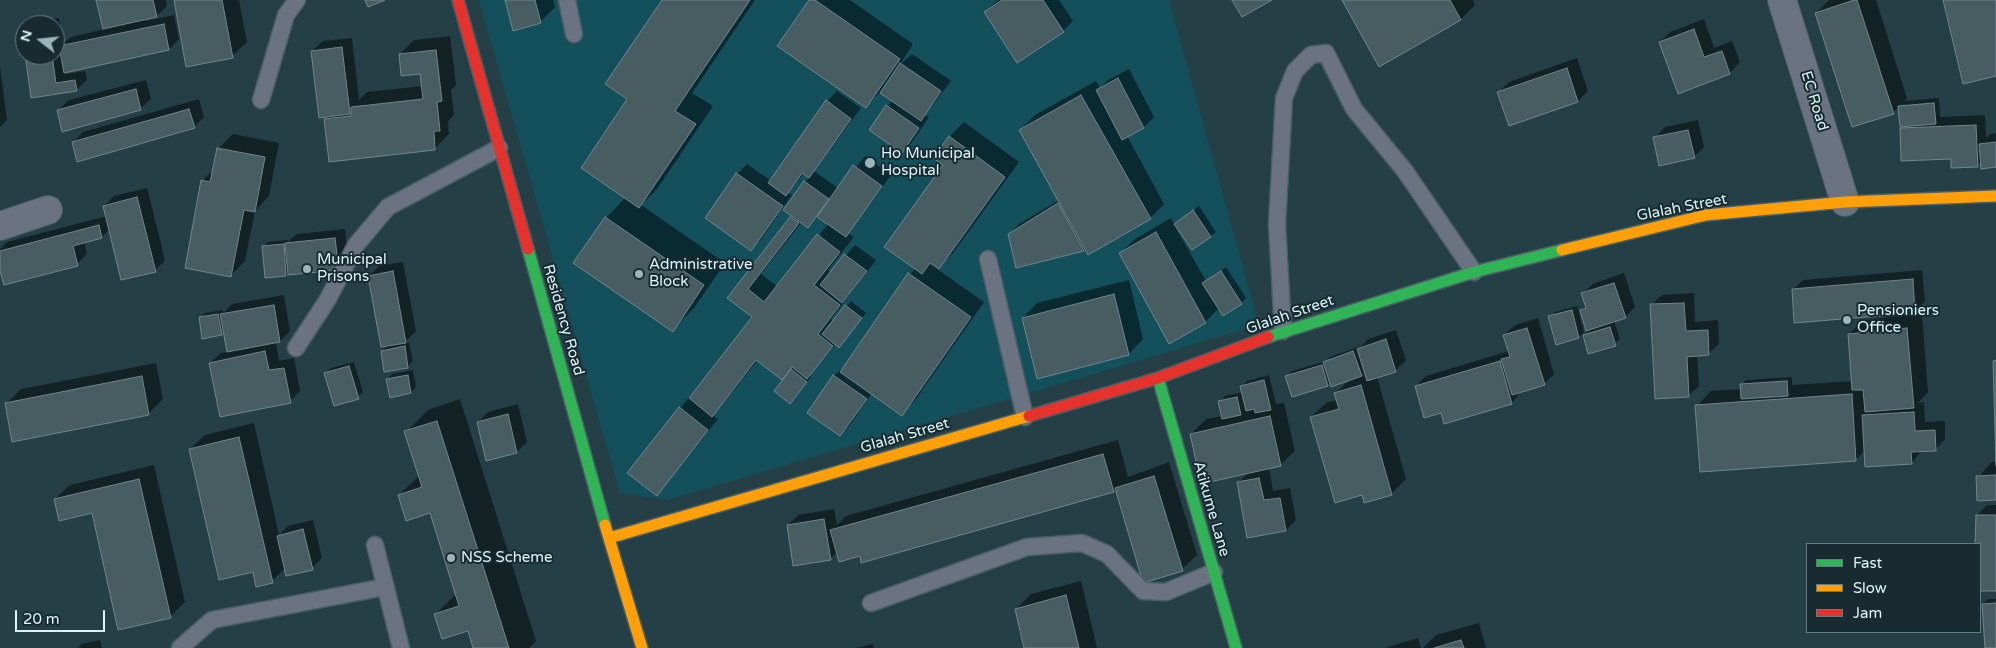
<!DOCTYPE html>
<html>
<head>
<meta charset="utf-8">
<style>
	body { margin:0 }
	#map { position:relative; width:1996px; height:648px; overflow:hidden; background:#244046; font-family:"Varela Round",sans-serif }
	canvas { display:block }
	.legend { position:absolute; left:1806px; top:543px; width:175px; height:90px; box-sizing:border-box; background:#172b30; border:1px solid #657b81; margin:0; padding:6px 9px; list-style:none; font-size:15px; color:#dbf4fa }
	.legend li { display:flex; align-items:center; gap:10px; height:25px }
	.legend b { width:25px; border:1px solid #657b81 }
	.north { position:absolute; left:15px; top:15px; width:50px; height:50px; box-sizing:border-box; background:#172b30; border:1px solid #657b81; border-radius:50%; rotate:286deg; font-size:14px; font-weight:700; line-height:20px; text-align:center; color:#dbf4fa }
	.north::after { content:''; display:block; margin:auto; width:18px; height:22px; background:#9bb5bb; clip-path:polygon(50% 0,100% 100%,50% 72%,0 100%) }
	.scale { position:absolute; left:15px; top:610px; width:90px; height:22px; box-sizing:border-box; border:2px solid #dbf4fa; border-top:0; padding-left:6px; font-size:15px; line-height:18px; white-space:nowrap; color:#dbf4fa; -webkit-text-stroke:4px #172b30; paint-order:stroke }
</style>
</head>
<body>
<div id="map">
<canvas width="1996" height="648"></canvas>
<ul class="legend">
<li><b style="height:6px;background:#30b455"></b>Fast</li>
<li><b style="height:6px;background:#ff9f0a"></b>Slow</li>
<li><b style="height:6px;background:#e5322d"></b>Jam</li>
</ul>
<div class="north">N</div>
<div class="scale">20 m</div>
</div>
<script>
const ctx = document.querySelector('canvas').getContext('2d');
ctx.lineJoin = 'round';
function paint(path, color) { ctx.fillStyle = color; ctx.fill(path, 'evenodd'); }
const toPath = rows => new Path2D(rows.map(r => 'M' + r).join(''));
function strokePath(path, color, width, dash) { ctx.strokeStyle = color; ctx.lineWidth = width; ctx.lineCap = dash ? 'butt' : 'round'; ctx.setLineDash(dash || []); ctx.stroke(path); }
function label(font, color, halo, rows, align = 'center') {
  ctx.font = font + ' "Varela Round",sans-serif'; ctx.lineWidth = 4; ctx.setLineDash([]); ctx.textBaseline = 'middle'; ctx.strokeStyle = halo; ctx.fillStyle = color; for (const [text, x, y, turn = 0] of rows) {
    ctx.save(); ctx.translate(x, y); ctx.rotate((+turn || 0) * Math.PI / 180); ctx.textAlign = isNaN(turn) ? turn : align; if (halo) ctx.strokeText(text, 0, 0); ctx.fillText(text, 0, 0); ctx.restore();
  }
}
paint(toPath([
	[479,0,1169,0,1259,325,668,500,620,493]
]), '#144f5c');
paint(toPath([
	[98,0,166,0,167,6,157,16,146,18,146,21,174,15,179,39,169,49,66,71,66,74,85,71,87,80,76,90,32,96,26,55,55,55,55,25,30,25,33,22,59,18,62,45,71,37,105,29],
	[175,0,239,0,247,42,232,56],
	[507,0,553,0,555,7,540,22],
	[663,0,755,0,692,93,713,106,657,189,641,205,725,263,694,308,672,330,606,218,626,197,628,98],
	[811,0,850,0,913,44,899,66,912,54,951,81,925,115,929,117,912,142,902,152,887,106,893,101,880,92,866,106],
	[998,0,1059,0,1073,21,1063,31,985,12],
	[1344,0,1473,0,1475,5,1461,19,1380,65],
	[1829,0,1876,0,1907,98,1904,101,1939,98,1940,117,1985,115,1986,138,1990,134,1996,133,1996,166,1982,161,1977,166,1952,157,1901,129,1905,125,1899,106,1893,113,1816,13],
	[1704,19,1714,48,1732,41,1740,62,1730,73,1678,92,1660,42,1670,32],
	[450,36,456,85,451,90,454,115,448,121,449,134,435,148,326,119,330,115,312,51,323,41,352,38,359,100,367,92,423,86,421,73,400,54,414,40],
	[1577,58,1588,91,1578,101,1499,92,1509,82],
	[0,66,7,120,0,127],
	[1129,69,1154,117,1144,127,1127,136,1164,204,1150,218,1083,250,1009,234,1019,224,1059,200,1020,130,1035,115,1096,81,1100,88,1108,80],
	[146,80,151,99,140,109,58,110,69,100],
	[837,91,861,108,814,171,839,189,865,156,891,175,848,233,854,237,828,270,831,273,855,245,876,260,831,319,834,321,851,301,866,313,843,341,836,344,809,375,811,377,795,398,790,372,758,360,726,400,712,415,718,419,657,494,629,473,753,317,729,298,793,216,805,182,810,177,804,173,788,193,792,195,761,239,751,249,737,174,747,164,771,181,827,101],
	[818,216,829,223,777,286,761,274,802,222,808,226],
	[199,99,204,117,194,127,73,142,83,132],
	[1698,120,1704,147,1694,157,1655,138,1665,127],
	[964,122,1019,162,953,253,937,269,984,302,916,399,902,414,872,393,850,425,840,435,809,412,834,376,845,366,915,268,945,165,935,157,950,136],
	[233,134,279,143,269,196,255,211,245,261,231,275,202,181,214,169,218,149],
	[147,188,165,260,155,271,110,229,102,237,84,242,87,254,77,264,0,266,0,249,7,242,107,216,104,206,114,196],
	[1199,206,1216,232,1211,236,1193,248,1178,227,1176,228,1206,281,1226,267,1246,298,1241,303,1219,308,1205,322,1169,342,1120,253,1135,239,1171,218,1175,225],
	[345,229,348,259,338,269,289,272,286,275,263,247,268,242,288,240,288,242,297,234],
	[403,262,416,331,404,343,409,342,413,361,408,366,385,370,382,351,388,345,369,276,379,266],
	[1922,270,1925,301,1915,312,1793,290,1803,280],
	[1624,273,1635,307,1625,317,1614,321,1620,339,1615,344,1584,335,1592,328,1581,310,1586,305,1582,294,1593,284],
	[1129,280,1143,339,1129,354,1038,377,1023,318,1037,303],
	[1694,293,1695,322,1718,320,1719,344,1708,354,1697,355,1699,386,1688,396,1651,305,1662,295],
	[284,295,290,331,280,341,276,342,279,361,294,358,300,391,290,401,210,363,221,353,228,352,224,331,221,334,200,318,205,313,223,310,223,313,232,304],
	[1577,306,1584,332,1579,337,1557,343,1550,317,1555,312],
	[1922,314,1928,392,1918,403,1924,402,1925,422,1945,421,1945,439,1935,450,1922,450,1912,463,1865,450,1856,460,1697,406,1711,391,1742,389,1741,385,1746,380,1792,377,1792,385,1853,381,1849,334,1863,320],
	[1538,318,1554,374,1544,384,1521,391,1512,403,1442,411,1416,386,1426,376,1509,351,1504,335,1515,325],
	[1396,330,1406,360,1396,370,1377,377,1406,479,1391,494,1363,493,1311,417,1326,403,1337,400,1335,394,1350,379,1331,381,1327,385,1287,376,1292,371,1326,361,1330,357,1358,347,1359,349,1368,339],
	[354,362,363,392,358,397,326,373,331,368],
	[156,363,163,399,148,414,6,404,21,389],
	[413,370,416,387,411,392,387,379,392,374],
	[1269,375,1276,404,1284,403,1295,451,1280,465,1269,468,1273,491,1290,488,1296,520,1286,530,1248,537,1238,483,1249,472,1191,434,1206,419,1223,416,1220,401,1225,396,1243,392,1242,386,1247,381],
	[460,399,536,641,529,648,474,648,468,630,435,615,457,593,431,512,399,495,420,475,406,432,428,410],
	[518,404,527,442,517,452,478,422,488,412],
	[254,423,279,535,288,526,313,520,322,558,312,568,285,568,272,581,190,449,205,435],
	[1118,440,1128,477,1169,462,1197,555,1182,569,1116,488,1113,491,861,555,837,552,830,559,788,525,798,515,834,509,837,525,846,516],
	[1992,462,1996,462,1996,499,1978,477],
	[154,465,185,602,170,617,92,512,55,499,70,485],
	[1987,505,1996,505,1996,590,1980,590,1977,515],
	[1081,581,1097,648,1026,648,1016,609,1031,594],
	[1988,599,1996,599,1996,648,1986,648,1983,604],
	[1479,623,1486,648,1423,648,1436,635],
	[1418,638,1421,648,1385,648],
	[100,640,102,648,78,648,81,644],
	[873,644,874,648,856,648]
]), '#0007');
const building = toPath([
	[96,0,153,0,157,17,103,29,96,0],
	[174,0,222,0,233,58,186,67,174,0],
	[365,0,385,0,368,7,365,0],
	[505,0,535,0,541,23,513,31,505,0],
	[662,0,750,0,675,111,696,124,639,208,581,168,627,99,605,84,662,0],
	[809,0,815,0,900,59,866,108,777,46,809,0],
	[1002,0,1043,0,1064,32,1017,63,984,12,1002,0],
	[1232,0,1272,0,1242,17,1232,0],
	[1342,0,1450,0,1461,20,1379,67,1342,0],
	[1854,0,1857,0,1894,114,1852,127,1815,13,1854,0],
	[1943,0,1996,0,1996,76,1963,84,1943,0],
	[164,24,169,50,64,73,59,46,164,24],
	[1694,29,1704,57,1722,51,1730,74,1678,94,1659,42,1694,29],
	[22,31,25,31,25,55,52,55,56,83,75,80,77,91,31,98,22,31],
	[342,47,350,114,319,118,311,51,342,47],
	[436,50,442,101,437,102,440,131,434,131,435,150,329,162,324,119,351,116,351,107,423,99,420,74,401,76,399,54,436,50],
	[900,63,941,91,921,121,880,93,900,63],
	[1567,68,1578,102,1509,126,1497,92,1567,68],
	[1118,78,1144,128,1122,140,1096,90,1118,78],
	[136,89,141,110,62,132,57,110,136,89],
	[1081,95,1151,219,1088,255,1019,130,1081,95],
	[826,100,851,119,809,178,802,173,786,196,768,183,826,100],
	[1934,103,1936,124,1900,127,1898,106,1934,103],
	[886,105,919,128,902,153,869,130,886,105],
	[189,109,195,128,77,162,72,142,189,109],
	[1976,125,1978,167,1951,168,1951,159,1901,161,1900,128,1976,125],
	[1688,130,1695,158,1659,166,1653,137,1688,130],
	[949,136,1005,177,939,269,930,263,922,274,884,247,943,165,933,158,949,136],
	[1996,142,1996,167,1981,169,1979,144,1996,142],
	[217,148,265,157,255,212,244,210,231,277,185,268,201,180,210,182,217,148],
	[853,165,882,186,846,237,817,217,853,165],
	[736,173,783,206,751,251,705,218,736,173],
	[804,181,829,199,808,228,783,210,804,181],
	[137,197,156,272,121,280,103,206,137,197],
	[1058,203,1084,251,1016,268,1008,234,1058,203],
	[1193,210,1211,237,1192,250,1174,224,1193,210],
	[605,217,704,285,673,332,573,263,605,217],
	[790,217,799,223,748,289,764,302,817,234,840,252,814,285,840,305,818,334,833,346,807,379,792,367,782,380,756,360,712,417,689,398,752,317,727,298,790,217],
	[99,225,102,238,73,246,78,266,4,285,0,271,0,251,99,225],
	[1156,232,1206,323,1169,344,1119,253,1156,232],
	[335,238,339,270,288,275,285,243,335,238],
	[284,244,286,276,265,278,262,246,284,244],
	[844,254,867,271,842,303,820,285,844,254],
	[393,271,406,343,381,347,368,276,393,271],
	[1221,271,1242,304,1223,316,1202,283,1221,271],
	[908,273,971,317,902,416,840,372,908,273],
	[1913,279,1915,313,1794,323,1792,289,1913,279],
	[1614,283,1626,318,1586,331,1580,310,1586,308,1581,293,1614,283],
	[1114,294,1129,355,1037,379,1022,318,1114,294],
	[1684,303,1686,331,1708,330,1709,355,1687,357,1689,397,1655,399,1650,304,1684,303],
	[274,305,280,342,227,352,220,314,274,305],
	[845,305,862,318,839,348,822,334,845,305],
	[1572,310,1579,338,1556,345,1548,316,1572,310],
	[218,314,222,335,202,339,199,317,218,314],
	[1610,327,1616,346,1588,354,1583,335,1610,327],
	[1527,328,1545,385,1512,395,1501,359,1510,357,1503,335,1527,328],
	[1907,328,1914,408,1865,412,1863,390,1852,390,1848,334,1907,328],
	[1386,339,1396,372,1367,381,1357,349,1386,339],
	[405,346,408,368,384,372,381,351,405,346],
	[265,351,269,370,284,368,291,403,220,417,209,363,265,351],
	[1353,351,1362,376,1331,387,1323,362,1353,351],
	[1996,360,1996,466,1993,361,1996,360],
	[1500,361,1512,404,1444,424,1441,413,1424,418,1415,386,1500,361],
	[1322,365,1328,386,1292,397,1285,376,1322,365],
	[349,366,359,399,334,406,324,373,349,366],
	[791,369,807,382,790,404,774,391,791,369],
	[408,375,411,393,390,398,386,379,408,375],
	[833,375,867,399,840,436,807,413,833,375],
	[142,376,149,415,12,442,5,403,142,376],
	[1264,380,1271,410,1255,413,1254,409,1246,411,1240,386,1264,380],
	[1787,381,1788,396,1741,399,1740,384,1787,381],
	[1361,385,1392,495,1364,503,1362,495,1335,503,1310,417,1339,409,1334,393,1361,385],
	[1852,394,1856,461,1700,472,1695,405,1852,394],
	[1237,397,1241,415,1222,419,1218,401,1237,397],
	[679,407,708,430,657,496,627,473,679,407],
	[1914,412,1915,431,1935,430,1936,451,1911,452,1912,464,1865,467,1862,415,1914,412],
	[508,414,517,453,486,461,477,422,508,414],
	[1270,416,1281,466,1201,484,1190,434,1270,416],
	[437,421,509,648,473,648,468,631,442,639,434,614,459,606,430,513,406,521,398,495,422,487,404,431,437,421],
	[239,437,273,583,256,587,253,572,219,580,189,449,239,437],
	[1103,454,1114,492,861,563,860,556,839,562,830,530,1103,454],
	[1996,475,1996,500,1977,501,1976,476,1996,475],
	[1154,476,1183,571,1143,583,1115,488,1154,476],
	[1259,478,1264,500,1280,498,1286,531,1247,538,1237,482,1259,478],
	[139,479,171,618,118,630,92,513,59,521,54,499,139,479],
	[1976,515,1996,515,1996,591,1980,591,1980,544,1975,544,1976,515],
	[824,519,831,560,793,566,787,525,824,519],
	[303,529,313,570,286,576,277,536,303,529],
	[1066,595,1079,648,1024,648,1015,609,1066,595],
	[1996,603,1996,648,1985,648,1982,604,1996,603],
	[1461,640,1464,648,1434,648,1461,640]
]);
paint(building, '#475d62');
strokePath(building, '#70868c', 1);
const lane = toPath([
	[567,0,574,34],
	[261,100,286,15,297,0],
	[988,259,1025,417],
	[1283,331,1277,224,1284,98,1295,71,1311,55,1326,53,1354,109,1405,171,1474,272],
	[296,348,328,299,356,245,388,207,499,148],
	[375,545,401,648],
	[871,603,1027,547,1082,543,1107,554,1143,591,1166,592,1214,572],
	[180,648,212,620,385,587]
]);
const street = toPath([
	[1782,0,1845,202],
	[0,226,48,210]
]);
const fast = toPath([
	[528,249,605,525],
	[1268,337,1474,272,1562,250],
	[1158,378,1236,648]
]);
const slow = toPath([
	[1562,250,1706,215,1845,202,1996,196],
	[605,525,642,648],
	[609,538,1029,416]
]);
const jam = toPath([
	[458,0,528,249],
	[1029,416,1158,378,1268,337]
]);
strokePath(lane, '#475f64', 19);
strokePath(street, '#475f64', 30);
strokePath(fast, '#475f64', 14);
strokePath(slow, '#475f64', 14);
strokePath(jam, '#475f64', 14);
strokePath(lane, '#6b7281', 16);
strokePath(street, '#6b7281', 28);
strokePath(fast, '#30b455', 11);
strokePath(slow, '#ff9f0a', 11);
strokePath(jam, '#e5322d', 11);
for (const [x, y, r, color] of [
	[870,163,6,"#9bb5bb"],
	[307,269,5,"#9bb5bb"],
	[639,274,5,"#9bb5bb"],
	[1847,320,5,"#9bb5bb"],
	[451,558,5,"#9bb5bb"]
]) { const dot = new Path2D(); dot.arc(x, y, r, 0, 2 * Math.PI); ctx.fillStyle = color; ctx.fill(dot); strokePath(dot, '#172b30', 2); }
label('15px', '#dbf4fa', '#172b30', [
	["EC Road",1814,101,73],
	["Glalah Street",1682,208,-11],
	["Glalah Street",1290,315,-19],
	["Residency Road",563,320,74],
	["Glalah Street",905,436,-16],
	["Atikume Lane",1211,509,74]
]);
label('15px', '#dbf4fa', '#172b30', [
	["Ho Municipal",881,154],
	["Hospital",881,171],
	["Municipal",317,260],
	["Prisons",317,277],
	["Administrative",649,265],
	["Block",649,282],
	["Pensioniers",1857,311],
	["Office",1857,328],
	["NSS Scheme",461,558]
], 'left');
</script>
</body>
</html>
